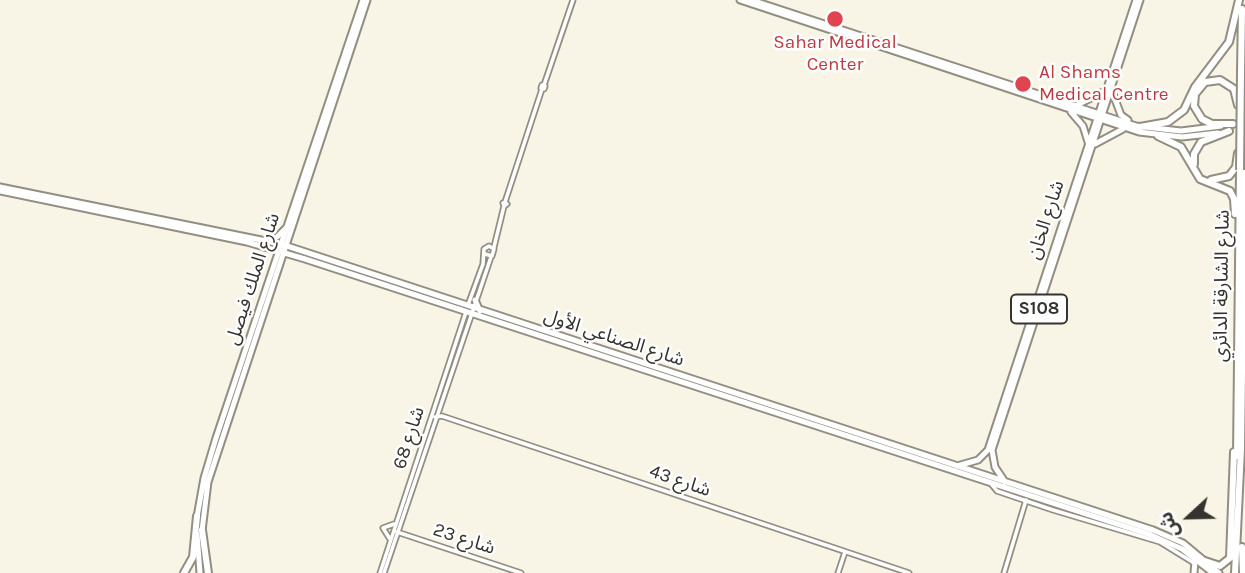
<!DOCTYPE html>
<html>
<head>
<meta charset="utf-8">
<style>
	body { margin:0 }
	#map { position:relative; width:1245px; height:573px; overflow:hidden; background:#f8f4e6; font-family:Karla,"Noto Sans Arabic",sans-serif }
	canvas { display:block }
	.north { position:absolute; left:1154px; top:482px; width:70px; height:70px; -webkit-text-stroke:5px #fff; paint-order:stroke; rotate:248deg; font-size:19px; font-weight:700; line-height:28px; text-align:center; color:#35332e }
	.north::after { content:''; display:block; margin:auto; width:24px; height:32px; background:#35332e; clip-path:polygon(50% 0,100% 100%,50% 72%,0 100%) }
</style>
</head>
<body>
<div id="map">
<canvas width="1245" height="573"></canvas>
<div class="north">ش</div>
</div>
<script>
const ctx = document.querySelector('canvas').getContext('2d');
ctx.lineJoin = 'round';
const toPath = rows => new Path2D(rows.map(r => 'M' + r).join(''));
function strokePath(path, color, width, dash) { ctx.strokeStyle = color; ctx.lineWidth = width; ctx.lineCap = dash ? 'butt' : 'round'; ctx.setLineDash(dash || []); ctx.stroke(path); }
function label(font, color, halo, rows, align = 'center') {
  ctx.font = font + ' Karla,"Noto Sans Arabic",sans-serif'; ctx.lineWidth = 5; ctx.setLineDash([]); ctx.textBaseline = 'middle'; ctx.strokeStyle = halo; ctx.fillStyle = color; for (const [text, x, y, turn = 0] of rows) {
    ctx.save(); ctx.translate(x, y); ctx.rotate((+turn || 0) * Math.PI / 180); ctx.textAlign = isNaN(turn) ? turn : align; if (halo) ctx.strokeText(text, 0, 0); ctx.fillText(text, 0, 0); ctx.restore();
  }
}
const minor = toPath([
	[542,85,545,86,544,89,541,88,542,85],
	[544,85,573,0],
	[505,202,542,89],
	[505,202,507,204,504,206,503,203,505,202],
	[494,247,504,206],
	[468,305,483,264,484,249,489,246,494,249,492,256,485,254],
	[435,417,442,416,909,573],
	[992,485,997,491,1053,510,1160,542,1194,563],
	[397,532,521,573],
	[390,539,383,528,394,524],
	[380,573,466,312],
	[384,573,491,257],
	[838,573,845,552],
	[1004,573,1026,500]
]);
const major = toPath([
	[740,0,1139,132,1182,137,1218,133],
	[751,0,1136,126,1181,131,1221,126],
	[1113,94,1121,115,1128,120],
	[1077,105,1105,91],
	[1071,112,1083,126,1088,142],
	[1095,144,1123,129],
	[0,187,281,244,1153,530,1183,543,1219,573],
	[0,191,247,242,305,259,1151,535,1182,549,1213,573],
	[268,240,277,237,286,228],
	[475,300,480,311],
	[957,466,978,460,988,450,1136,0],
	[1005,482,995,467,992,450,1140,0],
	[197,517,204,478,216,438,363,0],
	[202,531,208,482,367,0],
	[197,534,200,573],
	[1194,573,1195,561]
]);
const highway = toPath([
	[1241,73,1242,9],
	[1233,124,1212,124,1202,119,1194,106,1195,94,1205,82,1220,80,1234,89,1238,105],
	[1140,127,1168,122,1184,110,1195,87,1229,42,1239,0],
	[1158,136,1181,147,1200,179,1230,191,1234,199,1235,214],
	[1194,164,1194,154,1201,142,1229,131],
	[1211,180,1229,176,1236,167,1238,153],
	[1237,456,1240,170],
	[202,530,208,573],
	[1242,547,1243,573],
	[1205,561,1220,566,1230,558,1234,452],
	[184,573,193,557,197,516],
	[1235,573,1241,449,1245,143]
]);
strokePath(minor, '#928e82', 7);
strokePath(major, '#928e82', 9);
strokePath(highway, '#928e82', 10);
strokePath(minor, '#fff', 3.5);
strokePath(major, '#fff', 5);
strokePath(highway, '#fff', 6);
const highwayBridge = toPath([
	[1240,170,1241,73]
]);
strokePath(highwayBridge, '#928e82', 10, []);
strokePath(highwayBridge, '#fff', 6);
for (const [x, y, r, color] of [
	[835,19,9,"#e0444e"],
	[1023,84,9,"#e0444e"]
]) { const dot = new Path2D(); dot.arc(x, y, r, 0, 2 * Math.PI); ctx.fillStyle = color; ctx.fill(dot); strokePath(dot, '#fff', 2.5); }
for (const [x, y, w] of [
	[1039,309,56]
]) { const box = new Path2D(); box.roundRect(x - w / 2, y - 14.5, w, 29, 5); ctx.fillStyle = '#fff'; ctx.fill(box); strokePath(box, '#35332e', 2); }
label('bold 18px', '#35332e', null, [
	["S108",1039,309]
]);
label('19px', '#be3a42', '#fff', [
	["Sahar Medical",835,43],
	["Center",835,65],
	["Al Shams",1039,73,"left"],
	["Medical Centre",1039,95,"left"]
]);
label('19px', '#35332e', '#fff', [
	["شارع الخان",1046,220,-72],
	["شارع الملك فيصل",253,279,-72],
	["شارع الشارقة الدائري",1222,286,-89],
	["شارع الصناعي الأول",614,338,18],
	["شارع 68",409,438,-72],
	["شارع 43",680,481,19],
	["شارع 23",464,539,18]
]);
</script>
</body>
</html>
